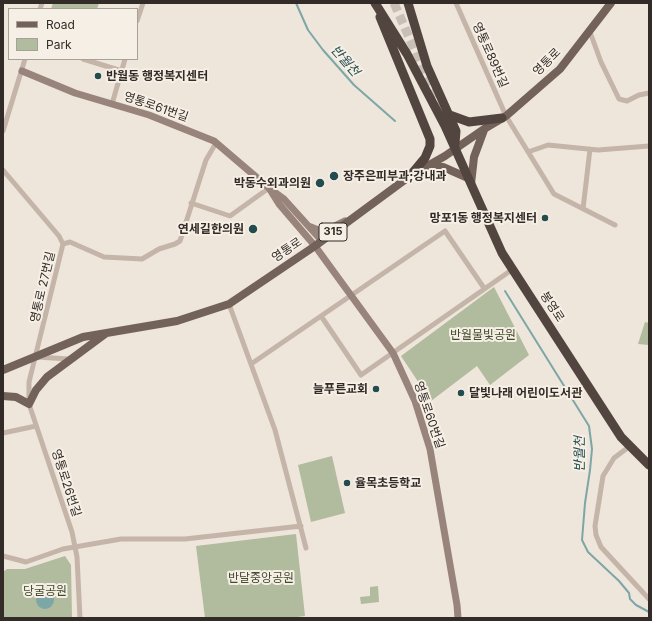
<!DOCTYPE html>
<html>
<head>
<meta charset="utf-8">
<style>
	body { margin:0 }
	#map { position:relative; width:652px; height:621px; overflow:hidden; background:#eee5db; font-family:Inter,sans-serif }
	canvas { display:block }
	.frame { position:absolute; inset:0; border:4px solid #322b27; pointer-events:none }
	.legend { position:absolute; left:8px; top:8px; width:130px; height:52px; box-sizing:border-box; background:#f6efe6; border:1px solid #a8a19a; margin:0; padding:5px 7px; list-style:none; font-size:12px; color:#322b27 }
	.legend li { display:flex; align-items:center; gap:8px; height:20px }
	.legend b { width:20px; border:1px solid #a8a19a }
</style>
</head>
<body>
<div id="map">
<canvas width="652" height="621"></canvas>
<div class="frame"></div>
<ul class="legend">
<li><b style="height:5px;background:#72625a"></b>Road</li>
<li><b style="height:11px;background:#b1bb9d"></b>Park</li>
</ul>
</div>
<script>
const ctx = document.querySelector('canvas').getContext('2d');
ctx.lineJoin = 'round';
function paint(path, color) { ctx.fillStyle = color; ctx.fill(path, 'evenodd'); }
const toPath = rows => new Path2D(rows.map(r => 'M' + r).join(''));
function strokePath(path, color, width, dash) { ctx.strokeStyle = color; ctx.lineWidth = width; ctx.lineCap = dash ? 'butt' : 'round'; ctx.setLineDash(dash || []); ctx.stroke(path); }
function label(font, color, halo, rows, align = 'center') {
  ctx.font = font + ' Inter,"Noto Sans KR",sans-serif'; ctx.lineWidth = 4; ctx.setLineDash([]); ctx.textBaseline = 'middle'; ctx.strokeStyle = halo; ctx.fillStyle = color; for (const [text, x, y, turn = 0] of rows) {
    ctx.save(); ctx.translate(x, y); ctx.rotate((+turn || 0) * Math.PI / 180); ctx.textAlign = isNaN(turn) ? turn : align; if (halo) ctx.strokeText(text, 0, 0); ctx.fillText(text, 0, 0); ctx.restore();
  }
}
paint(toPath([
	[53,3,99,3,97,9,51,9],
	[494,287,529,355,490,385,477,366,431,401,401,356],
	[645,322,649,323,649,345,638,344],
	[332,456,345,513,311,522,298,465],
	[296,534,305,616,289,618,205,618,196,546],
	[65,556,71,565,72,618,3,618,3,572,7,569,25,569],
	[378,586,379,602,361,604,360,597,370,596,370,587]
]), '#b1bb9d');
paint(toPath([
	'36 600a9 9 0 1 1 18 0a9 9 0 1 1-18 0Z'
]), '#7da6a7');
strokePath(toPath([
	[296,3,308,30,323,50,354,85,395,121],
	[505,291,589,426,592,449,590,470,585,503,582,540,588,552,619,581,629,593,630,599,636,605,649,612]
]), '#7da6a7', 2);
strokePath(toPath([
	[394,3,444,117]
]), '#c8c0b7', 9, [9, 4.5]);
strokePath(toPath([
	[456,3,506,116,554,194,615,225],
	[40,9,42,3],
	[137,21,143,3],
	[590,32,601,62,619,99,627,101,639,95,649,93],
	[83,59,122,71],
	[112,104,125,59],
	[3,131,25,59],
	[528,152,548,145,598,150,649,146],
	[3,170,59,236,63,244,29,382,29,404,72,532,77,557,80,618],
	[191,203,230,216,269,188],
	[583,209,590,149],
	[63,244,70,242,104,257,142,259,159,249,175,244,180,241,206,160,216,143],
	[229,304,275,430,306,548],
	[321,316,361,375,513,269],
	[37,357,69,359],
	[251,364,445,231,484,288],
	[3,433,36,426],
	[630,446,614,458,603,476,595,526,596,535,601,547,649,599],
	[3,556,26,562,63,549,121,539,185,539,301,526]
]), '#c4b5a8', 5);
strokePath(toPath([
	[22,71,75,93,149,115,214,141,269,188,284,199,321,240],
	[269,188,279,204,315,246,393,353,415,401,430,449,457,605,458,618],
	[311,227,323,232,345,221]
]), '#98847a', 7);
strokePath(toPath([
	[426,167,443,167,468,178],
	[471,184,474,157,484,130],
	[3,370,83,337,177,321,229,304,315,246,410,176,445,156,484,129,506,116,560,69,611,3],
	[3,396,16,397,29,404,36,390,47,377,105,334]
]), '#72625a', 8);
strokePath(toPath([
	[375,3,407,54,445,126,502,253,621,437,649,465],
	[408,3,427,66,456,131,455,144],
	[380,17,430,139,430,146,425,158,410,176],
	[447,114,469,122,502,118]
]), '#524540', 9);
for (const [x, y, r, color] of [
	[98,76,4,"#224c4e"],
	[334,176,5,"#224c4e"],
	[320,183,5,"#224c4e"],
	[545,218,4,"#224c4e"],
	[253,229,5,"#224c4e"],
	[376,389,4,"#224c4e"],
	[461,393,4,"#224c4e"],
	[347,483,4,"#224c4e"]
]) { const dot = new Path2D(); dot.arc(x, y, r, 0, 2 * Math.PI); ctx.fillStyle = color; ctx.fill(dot); strokePath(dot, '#f6efe6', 1.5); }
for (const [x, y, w] of [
	[333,232,28]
]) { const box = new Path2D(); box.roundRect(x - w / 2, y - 9, w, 18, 3); ctx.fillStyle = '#f6efe6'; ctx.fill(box); strokePath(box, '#322b27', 1); }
label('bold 11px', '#322b27', null, [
	["315",333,232]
]);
label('12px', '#322b27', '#f6efe6', [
	["영통로89번길",490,55,66],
	["영통로",547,62,-45],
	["영통로61번길",156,107,19],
	["영통로",287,250,-34],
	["영통로 27번길",43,287,-77],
	["봉영로",552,307,57],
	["영통로60번길",429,415,71],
	["영통로26번길",66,483,72]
]);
label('bold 12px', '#322b27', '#f6efe6', [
	["반월동 행정복지센터",106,76],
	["장주은피부과;강내과",343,176],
	["박동수외과의원",311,183,"right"],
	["망포1동 행정복지센터",537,218,"right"],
	["연세길한의원",244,229,"right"],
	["늘푸른교회",368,389,"right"],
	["달빛나래 어린이도서관",469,393],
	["율목초등학교",355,483]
], 'left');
label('12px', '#434d2e', '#f6efe6', [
	["반월물빛공원",483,335],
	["반달중앙공원",261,578],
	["당굴공원",45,591]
]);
label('italic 13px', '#224c4e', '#f6efe6', [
	["반월천",345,61,49],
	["반월천",580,454,-90]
]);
</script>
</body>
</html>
